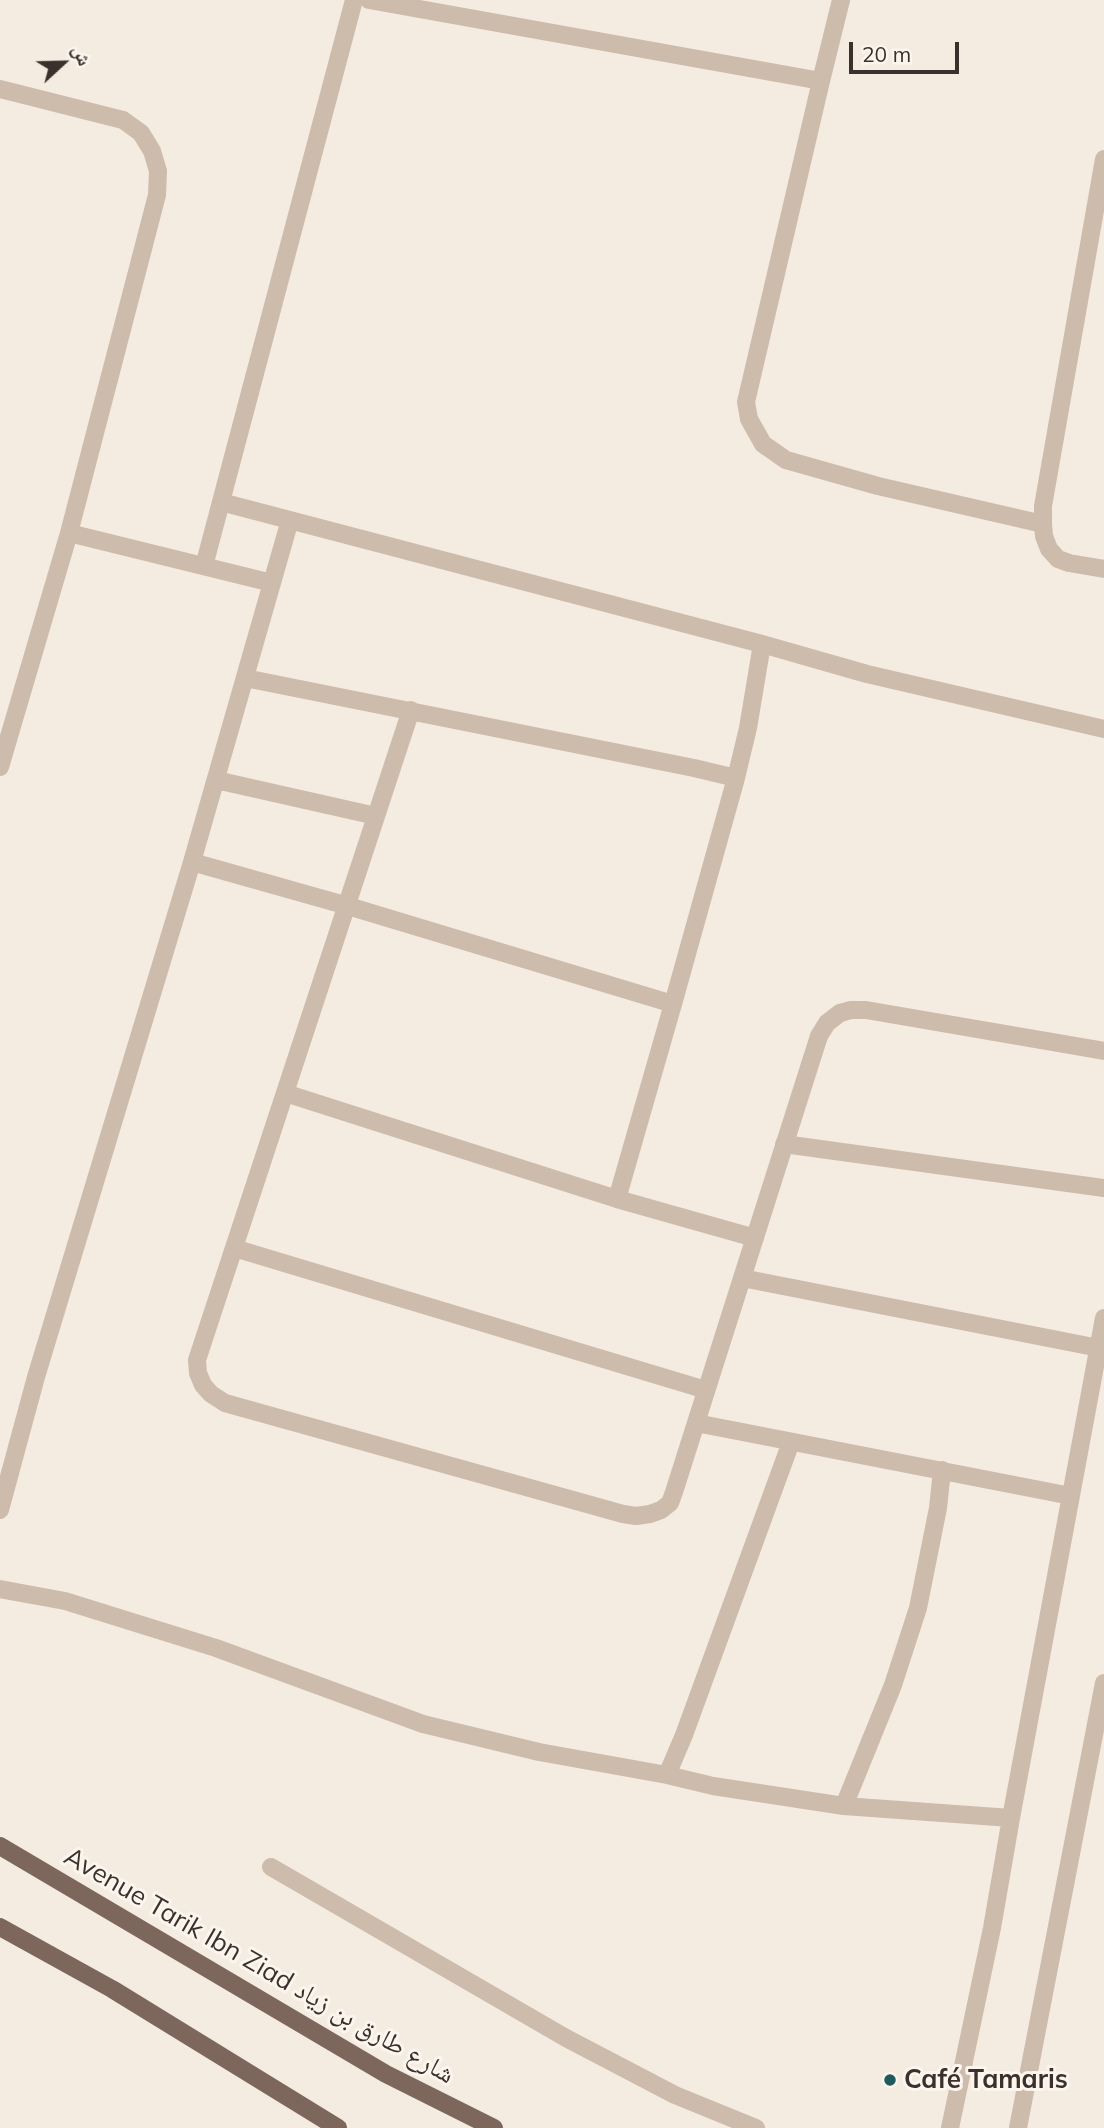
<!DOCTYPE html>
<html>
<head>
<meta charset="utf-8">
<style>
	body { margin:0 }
	#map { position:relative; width:1104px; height:2128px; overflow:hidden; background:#f4ebe1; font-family:Mulish,"Noto Naskh Arabic",sans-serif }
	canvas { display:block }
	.north { position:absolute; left:28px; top:28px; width:70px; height:70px; -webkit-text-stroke:5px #fbf5ee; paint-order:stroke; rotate:68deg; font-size:19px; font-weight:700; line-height:28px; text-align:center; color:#3b302b }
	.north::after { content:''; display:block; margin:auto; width:24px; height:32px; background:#3b302b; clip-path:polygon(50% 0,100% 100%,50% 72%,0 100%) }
	.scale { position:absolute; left:849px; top:42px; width:110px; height:32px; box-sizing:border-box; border:4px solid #3b302b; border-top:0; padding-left:9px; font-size:21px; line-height:24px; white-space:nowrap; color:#3b302b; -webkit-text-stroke:5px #fbf5ee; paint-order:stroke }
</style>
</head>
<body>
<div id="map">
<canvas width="1104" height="2128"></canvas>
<div class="north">ش</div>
<div class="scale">20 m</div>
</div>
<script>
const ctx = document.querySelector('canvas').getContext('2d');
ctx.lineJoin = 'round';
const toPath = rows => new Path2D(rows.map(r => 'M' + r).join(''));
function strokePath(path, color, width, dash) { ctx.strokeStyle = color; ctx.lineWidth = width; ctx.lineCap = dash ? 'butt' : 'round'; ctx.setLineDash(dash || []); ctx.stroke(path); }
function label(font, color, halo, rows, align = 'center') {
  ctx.font = font + ' Mulish,"Noto Naskh Arabic",sans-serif'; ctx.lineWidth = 6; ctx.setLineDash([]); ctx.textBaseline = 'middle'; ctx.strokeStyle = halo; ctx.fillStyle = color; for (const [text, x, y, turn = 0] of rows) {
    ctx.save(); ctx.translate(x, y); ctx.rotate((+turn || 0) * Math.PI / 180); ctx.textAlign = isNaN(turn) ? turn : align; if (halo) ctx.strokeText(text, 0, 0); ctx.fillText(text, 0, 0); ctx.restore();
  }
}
strokePath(toPath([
	[369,0,821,81,841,0],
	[821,81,746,402,749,419,763,444,786,460,878,486,1043,524],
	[0,89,123,120,141,133,152,151,158,171,157,195,69,533,0,767],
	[1104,159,1043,506,1043,524,1044,536,1049,549,1058,559,1069,563,1104,569],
	[221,502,762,644,867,674,1104,729],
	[69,533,272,583],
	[204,566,354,0],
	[245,678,694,768,736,778,748,728,762,644],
	[411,710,197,1360,198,1373,203,1385,211,1394,225,1403,623,1514,636,1516,650,1514,661,1510,670,1503,674,1492,819,1036,827,1023,840,1013,851,1010,866,1010,1104,1051],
	[216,780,376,816],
	[192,862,348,906,673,1004,617,1199,755,1238],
	[673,1004,736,778],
	[285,1093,617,1199],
	[784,1144,1104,1188],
	[234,1248,706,1390],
	[742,1278,1099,1348],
	[696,1423,1071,1496],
	[791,1442,684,1735,667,1775,713,1786,844,1806,1011,1818],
	[0,1510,36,1377,192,862,290,520],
	[0,1589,65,1601,216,1648,423,1724,539,1752,667,1775],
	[844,1806,893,1685,918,1608,938,1508,942,1470],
	[271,1867,566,2038,675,2095,756,2128],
	[950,2128,992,1928,1011,1818,1104,1318],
	[1018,2128,1104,1683]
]), '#cdbbac', 18);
strokePath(toPath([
	[0,1846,386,2074,494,2128],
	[0,1927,112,1989,338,2128]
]), '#7d675c', 18);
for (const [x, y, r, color] of [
	[890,2080,7,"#1f5a5e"]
]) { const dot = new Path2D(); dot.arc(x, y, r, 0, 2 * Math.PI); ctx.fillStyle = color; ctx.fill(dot); strokePath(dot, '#fbf5ee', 2.5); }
label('26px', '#3b302b', '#fbf5ee', [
	["Avenue Tarik Ibn Ziad شارع طارق بن زياد",259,1966,30]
]);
label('bold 26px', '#3b302b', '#fbf5ee', [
	["Café Tamaris",904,2080]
], 'left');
</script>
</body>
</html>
